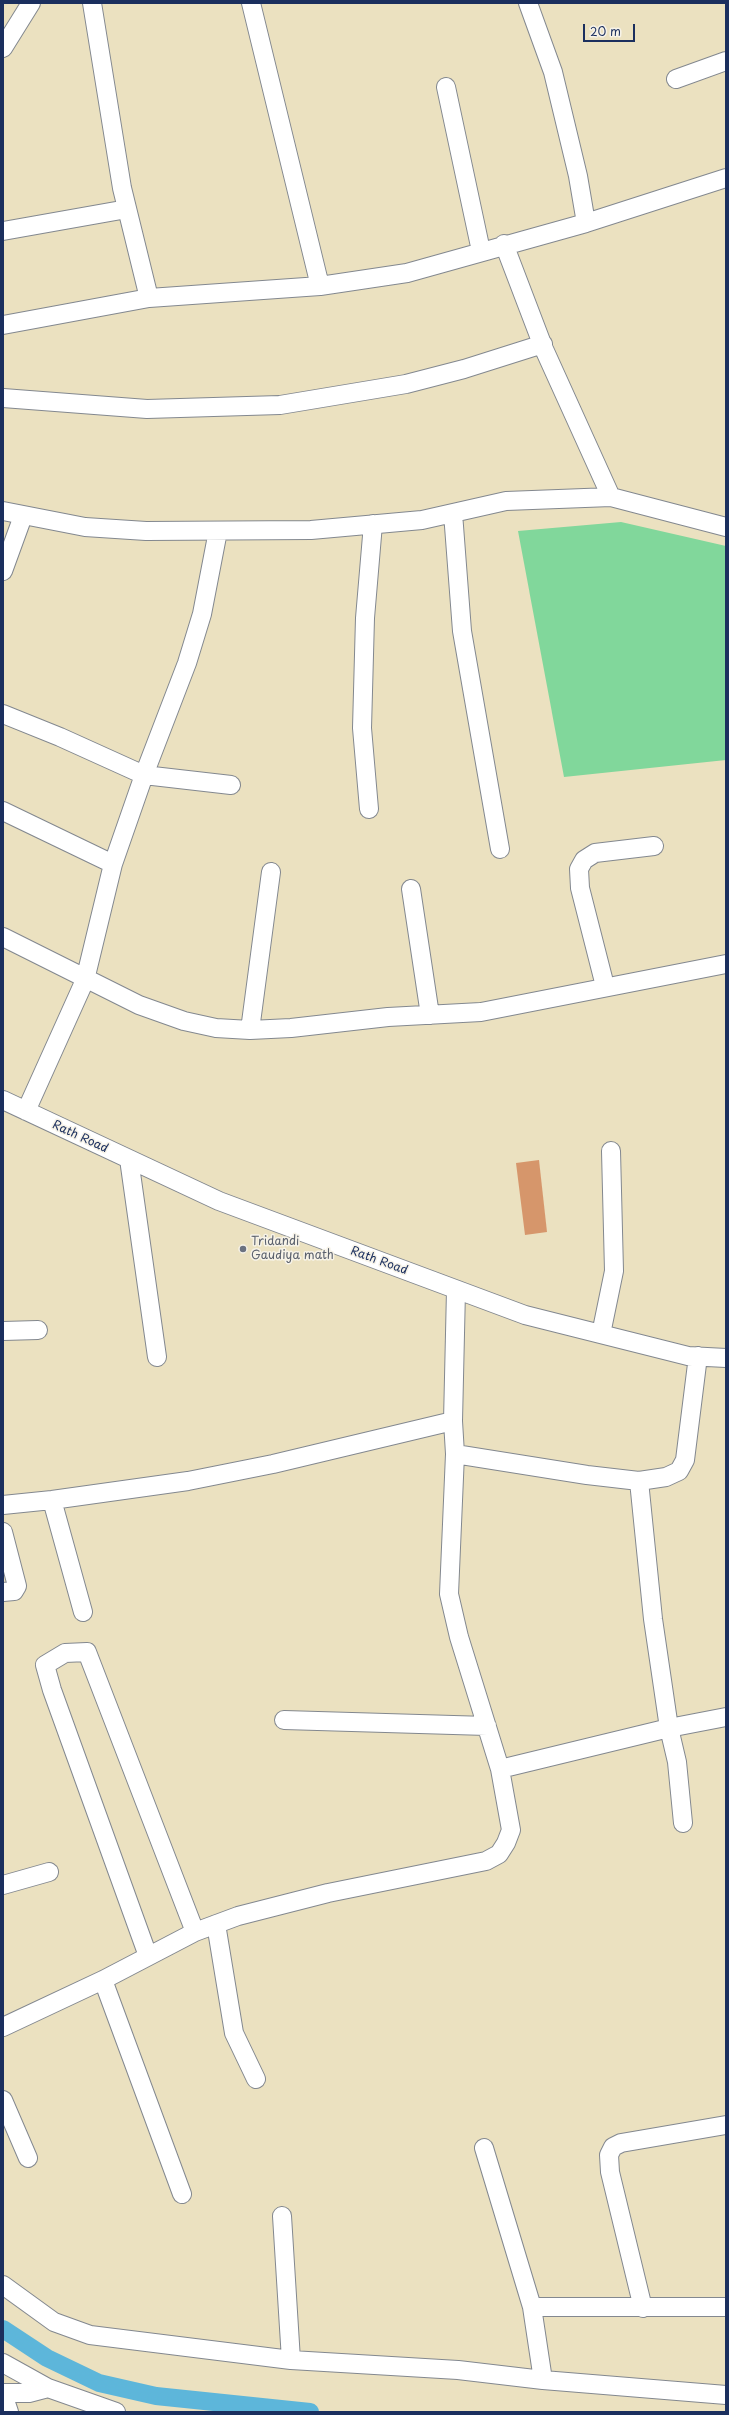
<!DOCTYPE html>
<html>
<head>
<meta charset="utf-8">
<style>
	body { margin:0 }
	#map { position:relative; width:729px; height:2415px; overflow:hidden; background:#ebe1c0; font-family:"Playpen Sans",sans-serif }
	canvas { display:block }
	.frame { position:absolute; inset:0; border:4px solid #1b2f5e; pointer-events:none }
	.scale { position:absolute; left:583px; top:24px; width:52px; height:18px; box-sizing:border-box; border:2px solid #1b2f5e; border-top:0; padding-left:5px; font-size:12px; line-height:14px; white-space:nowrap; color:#1b2f5e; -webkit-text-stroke:3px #f7f3e8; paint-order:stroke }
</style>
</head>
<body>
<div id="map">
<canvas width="729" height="2415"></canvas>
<div class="frame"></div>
<div class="scale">20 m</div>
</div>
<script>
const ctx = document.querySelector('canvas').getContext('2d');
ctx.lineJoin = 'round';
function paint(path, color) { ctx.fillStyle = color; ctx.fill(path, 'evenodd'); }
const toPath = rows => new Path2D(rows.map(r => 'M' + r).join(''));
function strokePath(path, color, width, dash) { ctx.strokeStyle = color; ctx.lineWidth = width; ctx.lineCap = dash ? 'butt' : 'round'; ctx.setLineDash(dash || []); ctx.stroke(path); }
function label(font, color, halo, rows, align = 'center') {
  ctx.font = font + ' "Playpen Sans",sans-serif'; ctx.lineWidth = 3; ctx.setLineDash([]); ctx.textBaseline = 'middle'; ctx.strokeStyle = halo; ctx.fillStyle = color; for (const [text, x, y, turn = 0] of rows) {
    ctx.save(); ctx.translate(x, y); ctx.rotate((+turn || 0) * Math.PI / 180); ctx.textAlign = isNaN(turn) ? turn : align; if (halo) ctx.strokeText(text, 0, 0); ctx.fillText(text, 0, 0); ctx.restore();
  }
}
paint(toPath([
	[621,522,726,546,726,760,564,777,518,531]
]), '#81d79b');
strokePath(toPath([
	[3,2329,47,2358,99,2383,156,2396,310,2412]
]), '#5db6da', 18);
paint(toPath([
	[539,1160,547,1232,525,1235,516,1163]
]), '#d6966b');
const minor = toPath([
	[92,3,122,188,149,298],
	[251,3,320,286],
	[528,3,553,72,578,176,586,223],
	[3,48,31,3],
	[676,79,726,61],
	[446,87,481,251],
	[3,231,127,209],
	[504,244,544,349,611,497],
	[3,325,149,298,320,286,407,273,586,223,726,178],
	[3,398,147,409,280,405,406,384,464,369,543,344],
	[3,511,85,527,146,531,311,530,422,520,506,501,611,497,726,527],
	[453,513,462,631,500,849],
	[3,571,23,516],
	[3,714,60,737,144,775,231,785],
	[369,809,362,728,365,618,373,524],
	[3,811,113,864],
	[411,889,430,1015],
	[3,937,139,1005,184,1021,216,1028,250,1030,291,1028,388,1017,481,1012,726,964],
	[605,986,580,888,579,869,584,860,595,853,654,846],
	[250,1030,271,872],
	[3,1100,219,1201,525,1315,688,1356,726,1358],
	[26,1111,85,980,113,864,144,775,187,663,202,614,218,531],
	[129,1159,157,1357],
	[3,1331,38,1330],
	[601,1334,614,1271,611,1151],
	[453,1421,456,1290],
	[639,1481,653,1619,669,1728,677,1762,683,1823],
	[52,1500,83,1612],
	[3,1505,52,1500,188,1481,273,1464,453,1421,455,1454],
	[3,1532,17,1586,14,1591,3,1592],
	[284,1720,487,1726],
	[500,1769,669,1728,726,1717],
	[3,1885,49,1872],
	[216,1924,234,2033,256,2079],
	[148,1956,52,1690,45,1665,65,1653,87,1652,195,1932],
	[103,1980,182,2194],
	[3,2027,103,1980,195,1932,238,1916,328,1893,486,1861,499,1854,506,1843,511,1830,500,1769,459,1637,449,1594,455,1454,587,1475,639,1481,666,1477,679,1471,685,1460,698,1356],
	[3,2100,28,2158],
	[484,2148,532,2307,543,2380],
	[282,2216,291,2360],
	[3,2285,54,2322,90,2335,291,2360,458,2370,543,2380,726,2395],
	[532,2307,726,2307],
	[643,2308,610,2172,609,2155,613,2147,621,2143,726,2125],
	[3,2363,48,2388,116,2412],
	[3,2393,29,2393,48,2388],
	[3,2394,9,2412]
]);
strokePath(minor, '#83888f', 20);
strokePath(minor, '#fff', 18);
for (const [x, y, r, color] of [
	[243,1249,4,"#6b7280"]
]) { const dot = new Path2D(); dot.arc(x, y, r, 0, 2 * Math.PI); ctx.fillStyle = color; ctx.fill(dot); strokePath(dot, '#f7f3e8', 1.5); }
label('12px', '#1b2f5e', '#f7f3e8', [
	["Rath Road",80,1137,25],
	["Rath Road",379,1261,20]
]);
label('12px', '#5b616d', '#f7f3e8', [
	["Tridandi",251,1242],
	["Gaudiya math",251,1256]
], 'left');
</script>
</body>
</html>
